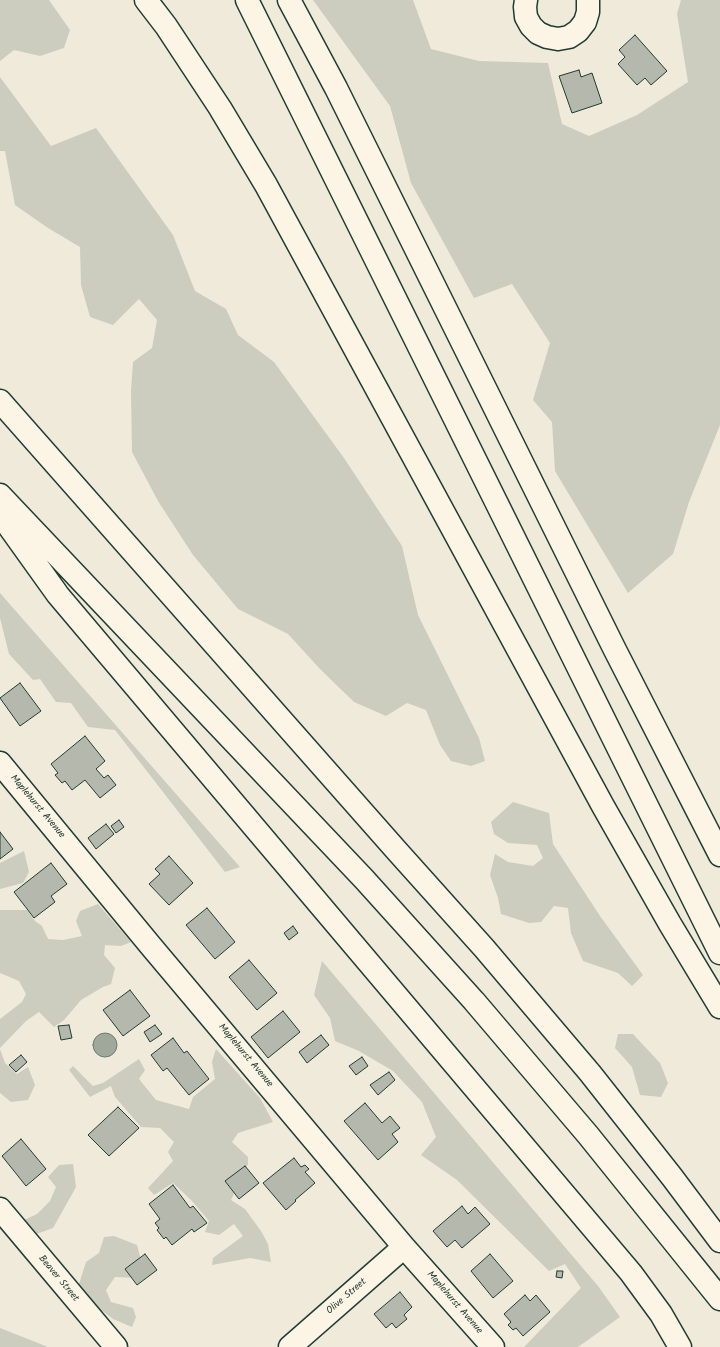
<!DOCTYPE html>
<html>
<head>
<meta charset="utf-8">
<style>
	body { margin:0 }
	canvas { display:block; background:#efeada }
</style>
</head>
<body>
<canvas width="720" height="1347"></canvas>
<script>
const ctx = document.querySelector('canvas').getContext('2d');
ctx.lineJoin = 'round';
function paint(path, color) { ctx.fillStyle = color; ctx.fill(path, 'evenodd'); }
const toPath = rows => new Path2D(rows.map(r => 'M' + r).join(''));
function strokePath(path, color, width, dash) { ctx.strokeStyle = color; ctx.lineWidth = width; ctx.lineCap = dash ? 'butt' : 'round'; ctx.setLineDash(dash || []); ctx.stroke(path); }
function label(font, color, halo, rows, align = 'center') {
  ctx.font = font + ' Kalam,sans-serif'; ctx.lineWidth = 3; ctx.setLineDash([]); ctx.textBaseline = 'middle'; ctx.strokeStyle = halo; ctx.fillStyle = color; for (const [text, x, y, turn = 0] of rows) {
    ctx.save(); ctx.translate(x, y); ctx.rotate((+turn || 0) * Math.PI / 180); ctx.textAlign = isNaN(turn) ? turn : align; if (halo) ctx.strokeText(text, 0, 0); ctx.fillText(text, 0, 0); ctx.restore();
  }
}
paint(toPath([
	[0,0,49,0,70,30,64,48,40,56,14,50,0,61],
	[313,0,413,0,431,49,479,61,548,63,562,124,589,136,637,115,688,82,677,14,681,0,720,0,720,425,689,502,673,554,628,593,555,471,552,422,533,400,550,343,512,284,474,298,411,183,390,106],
	[0,77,51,146,96,128,173,235,195,291,226,309,238,335,274,362,344,458,402,546,418,615,479,738,485,761,471,766,451,761,440,745,426,710,407,703,386,716,354,702,320,669,288,634,238,609,193,555,158,501,132,452,131,391,133,362,152,348,157,320,139,299,113,325,90,317,81,285,80,247,48,228,15,205,5,151,0,151],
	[0,593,240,867,225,872,115,730,88,727,71,703,56,702,40,679,33,680,9,654,0,618],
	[513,802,549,813,553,844,600,916,643,975,632,986,618,973,583,961,571,933,568,908,554,906,541,922,529,923,501,914,498,898,490,875,495,854,508,862,533,866,543,858,537,845,508,843,494,834,491,822],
	[24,851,29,872,23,883,0,889,0,863],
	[98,904,131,942,121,946,105,945,104,955,115,968,111,984,103,987,81,1000,64,1020,54,1027,39,1012,26,1021,0,1048,0,1019,22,1002,26,994,19,981,0,973,0,910,27,910,35,921,42,926,48,939,63,940,82,936,76,921,80,911],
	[322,961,598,1286,620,1317,578,1347,524,1347,581,1288,565,1264,549,1271,457,1180,421,1155,436,1137,422,1102,393,1071,359,1051,335,1041,330,1018,314,995],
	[618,1034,633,1034,660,1063,668,1083,661,1097,640,1095,632,1067,615,1048],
	[0,1049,5,1063,17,1074,28,1067,35,1085,28,1100,11,1102,0,1093],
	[216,1049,260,1098,273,1122,238,1133,232,1142,248,1157,248,1164,231,1200,245,1209,261,1231,268,1244,271,1262,250,1258,212,1265,213,1258,243,1236,234,1224,219,1235,205,1232,209,1221,192,1201,173,1183,154,1195,148,1188,173,1161,168,1152,174,1142,160,1128,141,1127,115,1097,111,1086,90,1097,69,1070,73,1066,93,1086,103,1083,139,1059,145,1070,139,1079,156,1100,189,1109,193,1097,215,1079,212,1062],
	[73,1164,76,1187,53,1228,31,1236,22,1221,37,1214,50,1201,56,1187,48,1177,59,1165],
	[114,1236,137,1245,142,1265,139,1278,115,1277,106,1290,111,1302,133,1308,136,1317,132,1327,113,1319,93,1304,78,1287,86,1262,99,1253,104,1237],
	[0,1328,48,1347,0,1347]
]), '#cccdbf');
const water = toPath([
	'93 1045a12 12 0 1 1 24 0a12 12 0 1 1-24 0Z'
]);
paint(water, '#9fa89a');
strokePath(water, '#6c7d71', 1);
const building = toPath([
	[635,35,667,71,651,85,645,78,637,85,618,64,625,57,619,50,635,35],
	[579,70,581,77,592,73,602,103,572,113,559,76,579,70],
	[20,683,41,711,20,726,0,698,20,683],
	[85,736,105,761,96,769,104,778,108,775,116,785,100,798,85,780,72,790,65,781,62,783,55,775,58,773,51,764,85,736],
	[119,820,124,827,116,833,111,826,119,820],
	[106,824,114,834,96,849,88,838,106,824],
	[0,832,13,849,0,859,0,832],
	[169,856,193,883,169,905,149,884,160,874,155,869,169,856],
	[51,863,67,884,51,896,55,902,34,918,14,892,51,863],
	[207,908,235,942,215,959,186,925,207,908],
	[293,926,298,933,289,940,284,933,293,926],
	[249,960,277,993,257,1010,229,977,249,960],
	[130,990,150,1016,123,1036,103,1010,130,990],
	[283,1011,300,1032,268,1058,251,1037,283,1011],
	[69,1025,72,1038,61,1040,58,1026,69,1025],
	[155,1025,162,1034,150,1042,144,1032,155,1025],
	[321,1035,329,1045,307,1063,299,1052,321,1035],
	[173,1038,184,1053,187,1051,209,1079,189,1095,167,1068,163,1071,151,1055,173,1038],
	[21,1055,27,1062,16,1072,9,1065,21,1055],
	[362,1057,368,1066,356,1075,349,1066,362,1057],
	[389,1072,395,1080,378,1095,370,1085,389,1072],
	[365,1103,382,1123,390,1116,400,1128,392,1134,398,1142,378,1160,344,1121,365,1103],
	[118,1107,139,1128,109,1156,88,1135,118,1107],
	[21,1139,46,1169,26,1186,2,1156,21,1139],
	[294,1158,301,1167,305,1165,309,1169,305,1172,315,1183,295,1200,296,1201,286,1210,263,1183,294,1158],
	[245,1166,259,1183,239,1199,225,1181,245,1166],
	[173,1185,190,1208,193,1206,207,1223,194,1232,192,1229,172,1245,166,1237,164,1239,157,1230,159,1228,155,1223,160,1219,149,1204,173,1185],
	[462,1206,468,1214,475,1207,490,1224,462,1248,455,1240,447,1247,433,1231,462,1206],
	[145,1254,157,1270,137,1285,125,1269,145,1254],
	[490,1254,513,1281,493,1298,471,1271,490,1254],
	[557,1271,563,1271,562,1278,556,1277,557,1271],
	[400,1292,412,1307,404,1315,407,1319,396,1328,392,1323,386,1328,374,1314,400,1292],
	[525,1295,530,1301,536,1295,550,1312,523,1336,516,1328,513,1330,508,1325,511,1322,504,1314,525,1295]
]);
paint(building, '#b5b9ad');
strokePath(building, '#1f3d34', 1);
const minor = toPath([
	[526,0,525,7,526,17,531,26,538,33,547,37,558,39,569,37,578,31,585,22,588,12,588,0],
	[0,763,150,945,404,1247,493,1347],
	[0,1209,116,1347],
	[290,1347,404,1247]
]);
const motorway = toPath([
	[146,0,166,26,220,108,266,185,603,806,670,924,720,1007],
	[247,0,720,953],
	[289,0,336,88,615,650,720,855],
	[0,401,397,851,484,948,590,1073,672,1177,720,1241],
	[0,495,364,879,474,1001,588,1135,720,1299],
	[0,514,58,595,631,1273,661,1314,680,1347]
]);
strokePath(minor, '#1f3d34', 25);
strokePath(motorway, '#1f3d34', 25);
strokePath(minor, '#fcf5e5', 22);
strokePath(motorway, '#fcf5e5', 22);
label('10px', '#1f3d34', '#fcf5e5', [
	["Maplehurst Avenue",37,807,50],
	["Maplehurst Avenue",245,1056,50],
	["Beaver Street",58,1279,50],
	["Olive Street",347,1297,-41],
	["Maplehurst Avenue",454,1303,49]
]);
</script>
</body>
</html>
